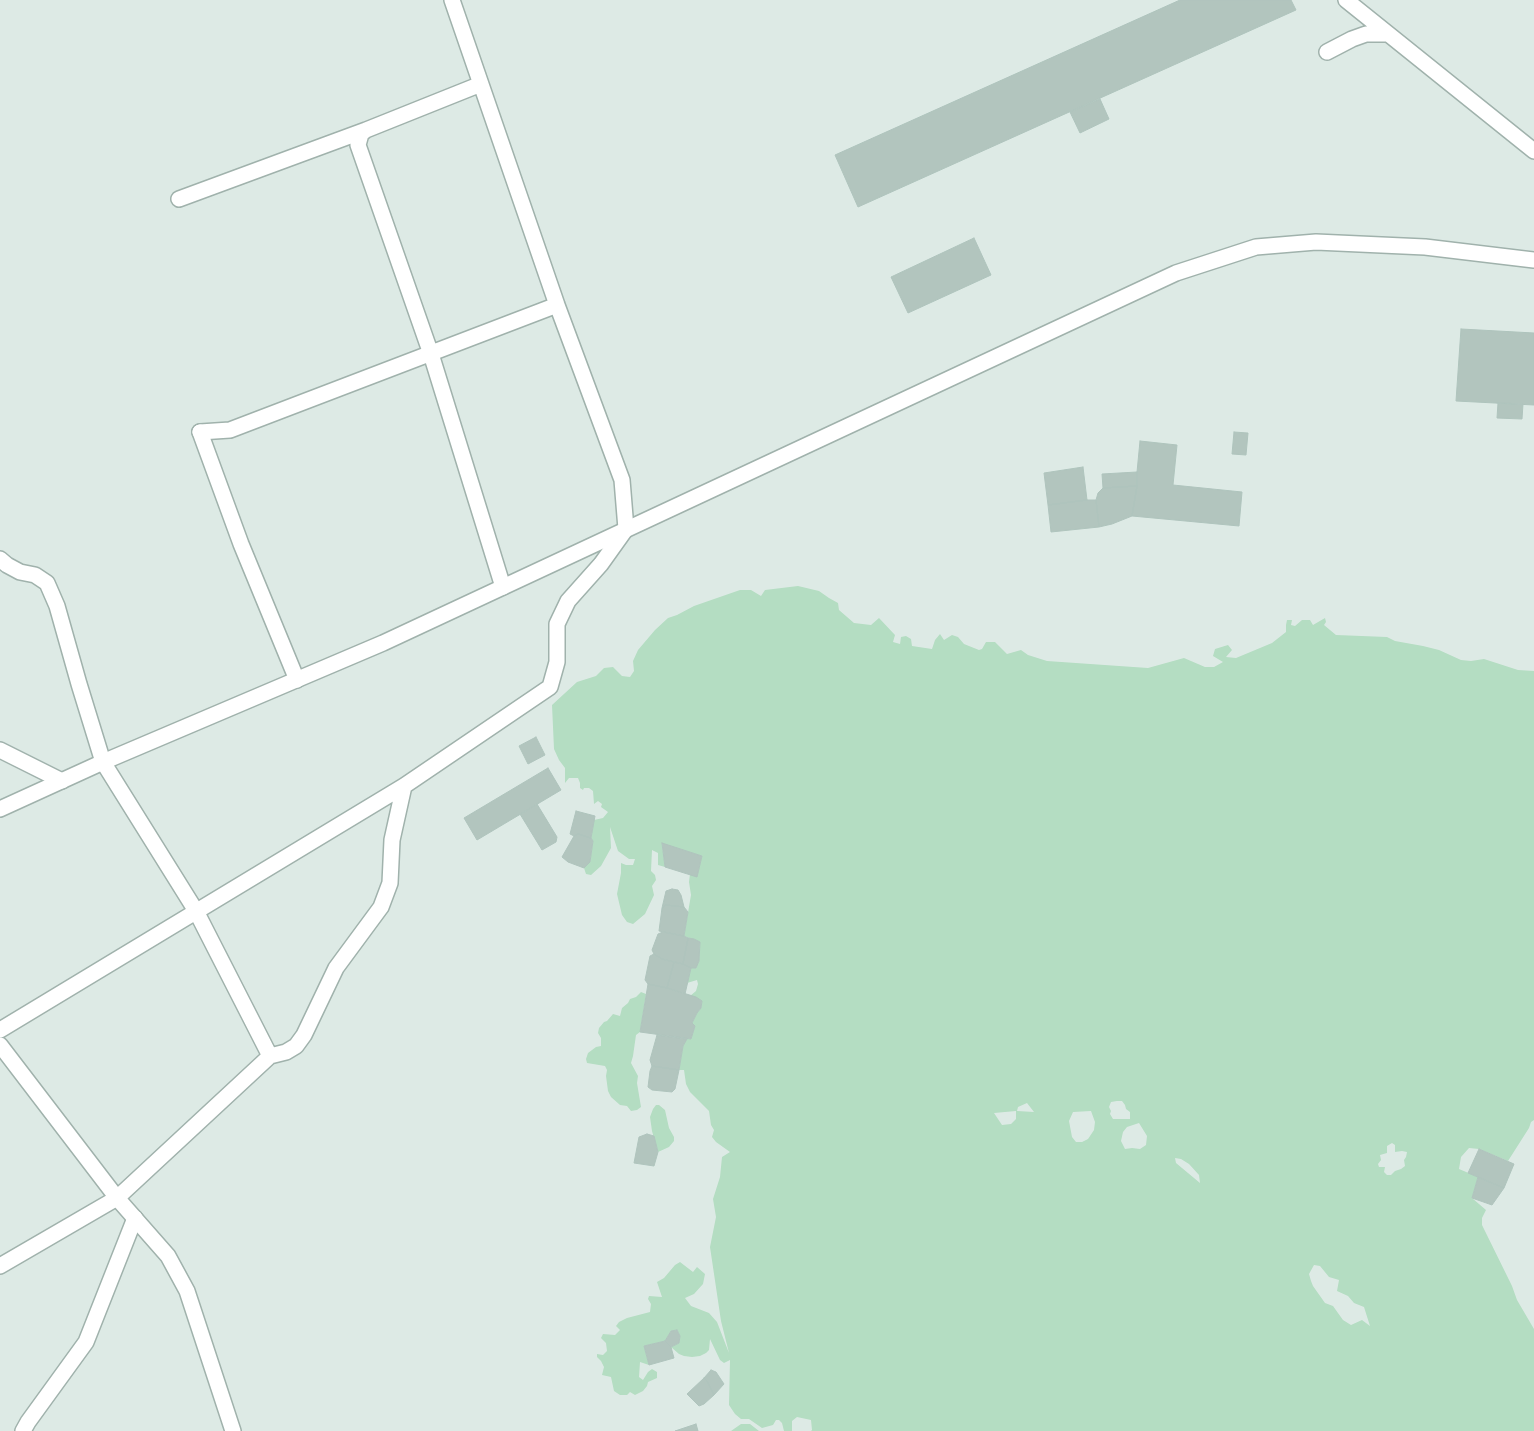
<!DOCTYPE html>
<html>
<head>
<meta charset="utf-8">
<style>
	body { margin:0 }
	canvas { display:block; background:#ddeae5 }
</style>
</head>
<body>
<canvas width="1534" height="1431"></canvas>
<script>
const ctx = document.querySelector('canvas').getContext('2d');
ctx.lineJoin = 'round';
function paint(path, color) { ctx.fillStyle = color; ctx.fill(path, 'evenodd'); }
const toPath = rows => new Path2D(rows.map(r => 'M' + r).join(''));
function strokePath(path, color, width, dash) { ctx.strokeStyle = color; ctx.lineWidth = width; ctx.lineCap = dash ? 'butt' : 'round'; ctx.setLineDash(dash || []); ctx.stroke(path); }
paint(toPath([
	[798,586,819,591,829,598,838,603,839,610,854,623,871,625,879,618,895,635,893,642,900,644,901,637,906,636,911,639,912,646,932,649,935,640,940,634,944,640,952,635,958,637,964,644,979,650,982,649,986,642,995,642,1007,654,1021,650,1028,655,1047,661,1148,668,1184,658,1205,667,1214,667,1223,662,1213,656,1215,649,1228,645,1232,650,1226,657,1236,658,1272,643,1286,632,1286,625,1287,620,1292,620,1291,625,1295,626,1302,620,1310,620,1313,625,1325,618,1326,622,1324,625,1336,635,1387,637,1395,641,1423,646,1439,650,1461,660,1471,661,1484,659,1518,670,1534,671,1534,1120,1531,1122,1529,1128,1508,1161,1479,1149,1469,1148,1461,1157,1459,1169,1478,1177,1472,1198,1486,1210,1482,1218,1482,1225,1512,1286,1517,1300,1534,1329,1534,1431,811,1431,812,1430,811,1420,797,1417,792,1421,792,1431,784,1431,782,1423,779,1420,776,1420,773,1425,762,1428,749,1419,741,1419,735,1414,729,1405,730,1360,724,1363,720,1360,710,1339,709,1350,706,1353,700,1356,692,1357,684,1356,679,1354,671,1347,679,1343,680,1336,677,1330,671,1331,665,1341,644,1346,649,1365,640,1362,639,1377,643,1380,648,1372,652,1369,657,1372,657,1378,648,1382,647,1386,643,1391,635,1395,630,1392,627,1395,620,1395,614,1391,611,1377,602,1375,604,1367,601,1361,597,1357,597,1354,603,1355,607,1351,606,1343,601,1338,603,1334,615,1335,620,1330,616,1326,619,1322,627,1318,650,1312,651,1304,648,1299,649,1296,662,1297,657,1282,664,1278,675,1265,680,1262,693,1272,697,1267,705,1274,703,1284,694,1294,685,1298,691,1306,709,1313,717,1322,729,1353,721,1321,710,1247,716,1217,713,1199,720,1177,722,1157,730,1152,716,1142,712,1137,714,1130,711,1125,709,1111,690,1092,686,1084,684,1070,679,1070,683,1046,687,1039,691,1039,695,1026,692,1023,697,1013,701,1008,702,1001,690,996,696,991,698,984,697,980,687,983,691,968,696,968,699,961,700,942,684,936,691,895,689,882,690,874,697,876,702,856,662,844,665,867,658,865,658,853,652,850,651,871,655,875,656,880,652,886,654,895,645,914,633,924,627,922,622,915,617,894,621,873,621,863,626,865,633,865,635,859,629,859,618,851,610,827,611,848,601,866,591,875,586,874,584,868,590,862,593,841,591,838,594,820,603,818,608,812,601,807,602,804,598,801,594,804,593,791,589,788,584,788,583,790,580,788,580,783,578,778,569,778,565,783,565,768,559,760,554,749,552,705,577,682,596,676,604,668,613,667,622,676,630,677,634,671,633,661,638,650,655,630,668,618,677,615,694,606,740,590,751,590,761,596,765,590],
	[1117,1101,1122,1101,1125,1105,1126,1109,1130,1112,1130,1119,1113,1119,1110,1114,1111,1111,1109,1107,1111,1102],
	[1027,1103,1034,1112,1017,1111,1018,1107],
	[1016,1111,1016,1119,1011,1124,1002,1125,994,1113],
	[1091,1111,1095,1122,1094,1130,1088,1139,1082,1142,1076,1142,1072,1137,1069,1121,1073,1112],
	[1139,1123,1147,1136,1146,1145,1140,1149,1132,1148,1125,1149,1121,1141,1123,1132,1127,1127],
	[1392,1143,1395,1145,1395,1152,1402,1151,1407,1152,1406,1157,1404,1160,1405,1166,1401,1169,1395,1171,1391,1175,1387,1175,1384,1172,1385,1167,1379,1167,1378,1164,1381,1160,1380,1155,1387,1153,1387,1146],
	[1175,1158,1181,1159,1189,1164,1199,1175,1200,1183,1176,1163],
	[1314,1265,1320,1266,1329,1277,1339,1280,1337,1291,1348,1296,1354,1303,1364,1307,1370,1326,1362,1320,1351,1325,1343,1320,1333,1306,1325,1303,1313,1286,1311,1281,1309,1274],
	[641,992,646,994,640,1032,636,1035,633,1056,631,1063,638,1076,637,1083,641,1107,637,1110,631,1111,627,1106,620,1105,611,1097,608,1091,606,1076,607,1070,605,1066,587,1063,586,1059,588,1053,596,1047,601,1046,601,1038,598,1033,599,1028,604,1022,607,1021,613,1014,620,1016,622,1008,628,1003,630,999,636,997],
	[656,1105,659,1105,665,1110,669,1128,674,1137,674,1141,669,1147,658,1152,652,1131,650,1117,653,1109],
	[741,1424,750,1424,759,1431,731,1431]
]), '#b4ddc2');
const building = toPath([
	[1180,0,1291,0,1296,10,858,207,835,155,1180,0],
	[1100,99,1109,119,1080,133,1070,112,1100,99],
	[974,238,991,275,908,313,891,277,974,238],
	[1461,329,1534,333,1534,405,1456,401,1461,329],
	[1498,403,1523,404,1522,419,1497,418,1498,403],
	[1234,432,1248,433,1246,455,1232,454,1234,432],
	[1140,441,1177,445,1173,485,1242,492,1239,526,1132,516,1137,486,1137,472,1140,441],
	[1083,467,1087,500,1048,505,1044,473,1083,467],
	[1137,472,1137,486,1103,488,1102,474,1137,472],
	[1137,486,1132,516,1112,524,1099,527,1096,500,1098,493,1103,488,1137,486],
	[1087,500,1096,500,1099,527,1051,532,1048,505,1087,500],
	[536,737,545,755,528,764,519,746,536,737],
	[548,768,561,790,477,840,464,818,548,768],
	[537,804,557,837,556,842,542,850,520,814,537,804],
	[576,811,595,816,591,838,578,834,574,836,570,834,576,811],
	[578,834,591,838,593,841,590,862,584,868,568,862,562,857,574,836,578,834],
	[662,843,702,856,697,877,665,867,662,843],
	[672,889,678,890,681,895,684,907,666,905,662,908,666,891,672,889],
	[666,905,684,907,688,912,684,936,659,931,662,908,666,905],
	[663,932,684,936,688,938,683,964,662,959,654,954,652,950,658,934,663,932],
	[688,938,694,939,700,942,699,961,696,968,691,968,683,964,688,938],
	[654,954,662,959,674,962,667,988,648,984,645,980,650,956,654,954],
	[674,962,683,964,691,968,685,994,667,988,674,962],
	[648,984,667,988,696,997,702,1001,701,1008,697,1013,692,1023,695,1026,691,1039,640,1032,648,984],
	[657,1035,687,1039,683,1046,679,1070,652,1066,650,1060,657,1035],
	[652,1066,679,1070,675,1089,672,1092,652,1090,648,1087,650,1071,652,1066],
	[647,1134,654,1136,658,1152,654,1166,634,1163,639,1137,647,1134],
	[1479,1149,1514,1164,1504,1188,1468,1173,1479,1149],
	[1478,1177,1504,1188,1492,1205,1472,1198,1478,1177],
	[677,1330,680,1336,679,1343,671,1347,665,1341,671,1331,677,1330],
	[665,1341,671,1347,674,1358,649,1365,644,1346,665,1341],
	[711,1370,716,1372,724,1384,714,1395,707,1381,704,1378,711,1370],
	[704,1378,707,1381,714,1395,704,1404,699,1406,687,1394,704,1378],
	[696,1424,698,1431,675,1431,696,1424]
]);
paint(building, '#b2c5be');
strokePath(building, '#afc4bd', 1);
const pedestrian = toPath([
	[200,432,241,544,297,680],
	[0,559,7,565,20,572,35,575,47,583,57,606,79,684,103,762]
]);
const minor = toPath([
	[1346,0,1534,151],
	[1327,52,1352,39,1366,34,1388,34],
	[481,84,366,130,361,134,358,145,431,354,503,587],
	[179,199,366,130],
	[200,432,230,430,557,305],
	[0,750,62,781],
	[103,762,196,911,270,1056],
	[0,1030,404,786,550,687,557,662,557,624,568,601,601,564,626,529,622,480,557,305,452,0],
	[0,1266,117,1198,270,1056,286,1052,296,1046,304,1035,336,968,381,907,390,883,392,840,404,786],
	[23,1431,28,1422,86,1342,135,1218]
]);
const tertiary = toPath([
	[0,809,103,762,383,643,1176,273,1256,247,1316,242,1425,247,1534,260],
	[0,1045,117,1198,168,1256,187,1291,233,1431]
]);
strokePath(pedestrian, '#a0b2ac', 18);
strokePath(minor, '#a0b2ac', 18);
strokePath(tertiary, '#a0b2ac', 18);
strokePath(pedestrian, '#fff', 15);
strokePath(minor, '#fff', 15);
strokePath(tertiary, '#fff', 15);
</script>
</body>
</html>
